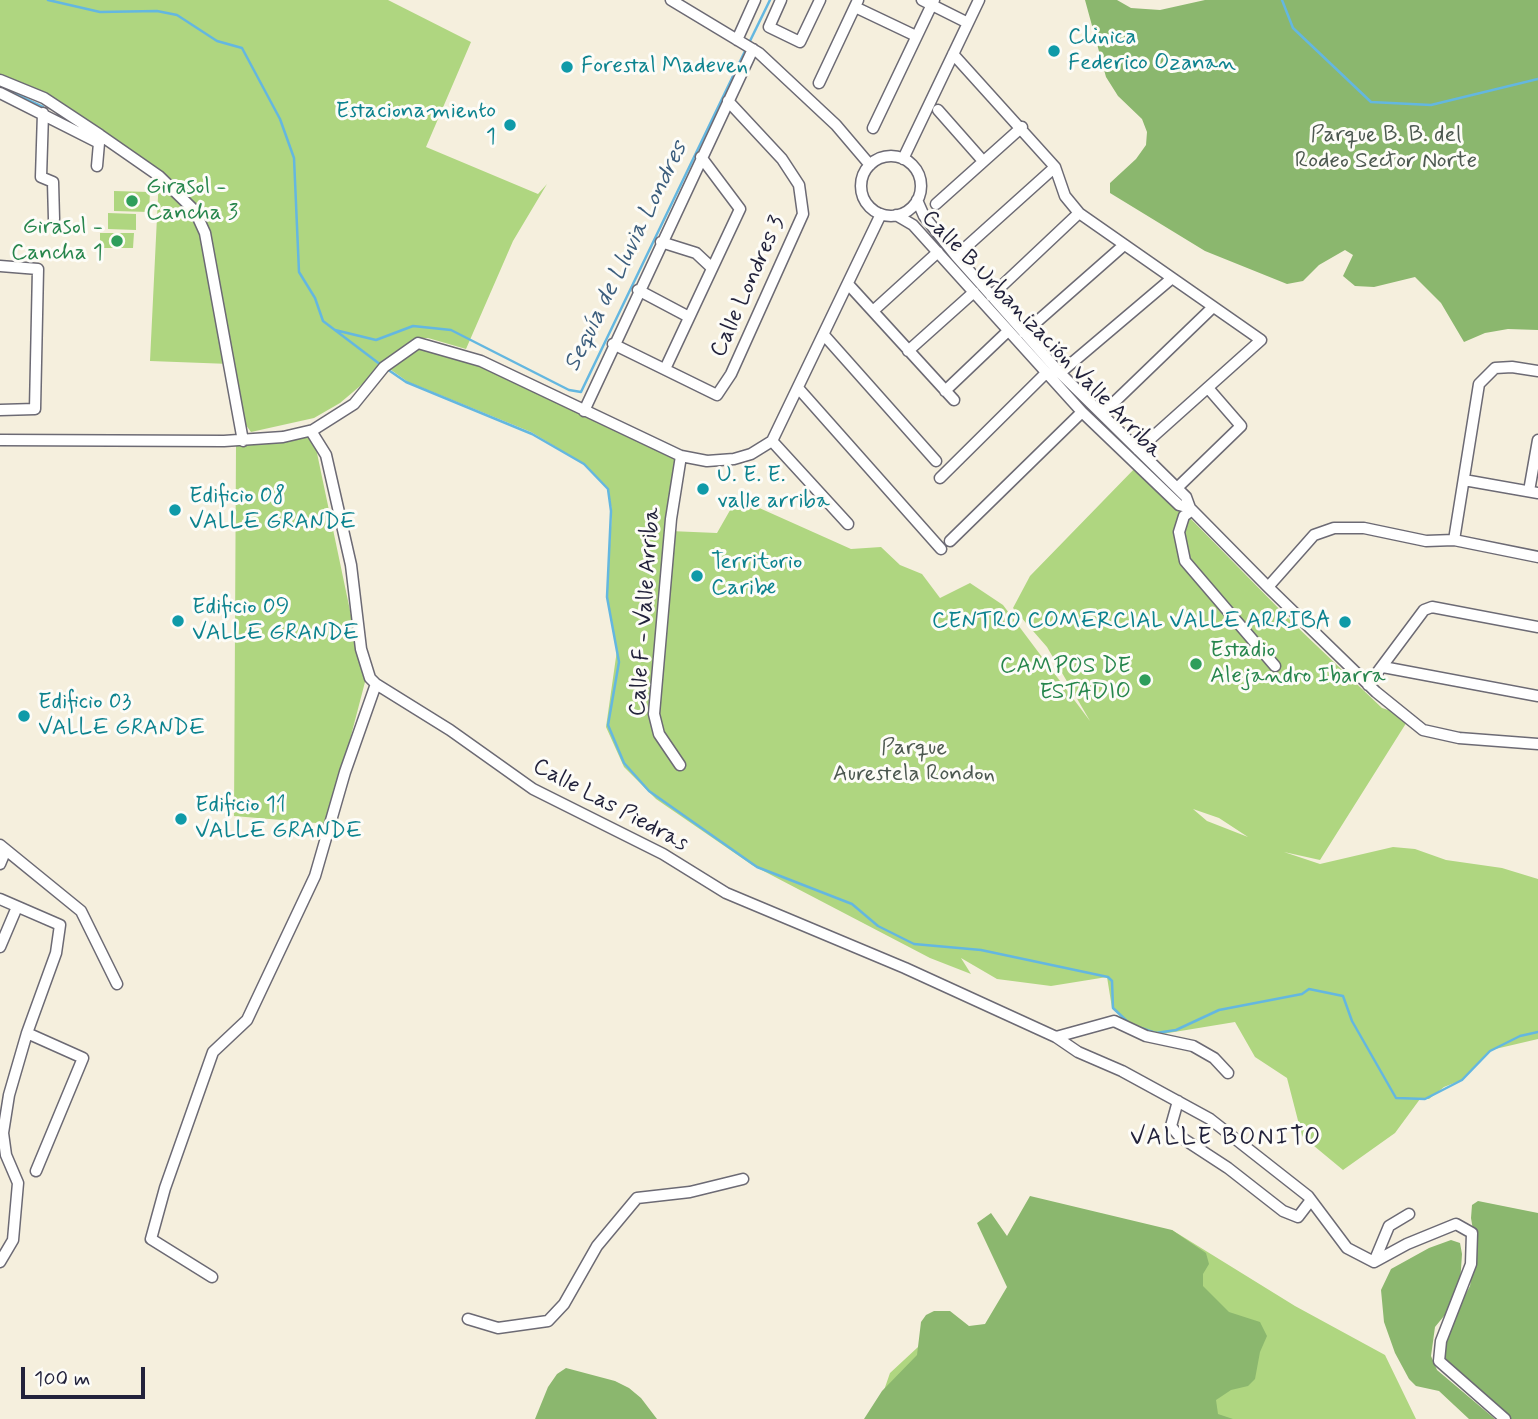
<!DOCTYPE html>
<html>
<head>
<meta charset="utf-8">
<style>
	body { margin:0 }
	#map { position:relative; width:1538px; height:1419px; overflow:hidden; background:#f5efdd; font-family:Mynerve,sans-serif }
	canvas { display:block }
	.scale { position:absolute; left:21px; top:1367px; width:124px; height:32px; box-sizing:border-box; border:4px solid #22223b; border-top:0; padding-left:9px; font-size:21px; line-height:24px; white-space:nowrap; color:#22223b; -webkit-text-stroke:5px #fdfcf7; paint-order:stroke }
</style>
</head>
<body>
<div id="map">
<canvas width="1538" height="1419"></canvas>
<div class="scale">100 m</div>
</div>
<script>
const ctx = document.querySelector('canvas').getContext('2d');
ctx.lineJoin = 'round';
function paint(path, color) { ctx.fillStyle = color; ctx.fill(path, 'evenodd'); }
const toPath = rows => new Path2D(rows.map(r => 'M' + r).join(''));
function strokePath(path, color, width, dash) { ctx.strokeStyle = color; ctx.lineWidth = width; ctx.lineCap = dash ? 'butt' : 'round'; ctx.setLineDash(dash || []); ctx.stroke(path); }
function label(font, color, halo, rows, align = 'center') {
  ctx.font = font + ' Mynerve,sans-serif'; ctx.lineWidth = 6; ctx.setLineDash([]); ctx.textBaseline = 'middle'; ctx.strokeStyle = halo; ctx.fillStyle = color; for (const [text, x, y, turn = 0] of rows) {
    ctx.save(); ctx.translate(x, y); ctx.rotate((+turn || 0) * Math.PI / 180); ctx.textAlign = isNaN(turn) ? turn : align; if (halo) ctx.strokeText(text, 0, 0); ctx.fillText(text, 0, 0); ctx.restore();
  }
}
paint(toPath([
	[0,0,388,0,471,42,426,147,538,194,547,184,513,241,466,349,428,338,417,338,340,403,314,418,251,432,240,417,230,364,150,361,159,176,37,99,0,81],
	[114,191,150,192,149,212,114,211],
	[108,213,136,214,136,230,108,229],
	[100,233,134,233,133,248,100,248],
	[419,344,457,354,678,458,670,531,717,533,737,498,851,549,881,547,900,565,922,574,940,598,970,583,1003,605,1090,721,1047,647,1013,608,1030,576,1138,465,1294,624,1382,708,1410,717,1320,860,1284,852,1320,864,1393,847,1415,849,1446,860,1502,868,1538,879,1538,1039,1491,1050,1462,1080,1444,1087,1429,1099,1420,1099,1395,1133,1343,1170,1302,1136,1287,1078,1255,1057,1235,1022,1156,1035,1130,1026,1112,1008,1107,977,1051,986,997,979,961,958,971,974,930,958,752,865,656,799,624,767,606,727,617,650,607,597,612,511,608,488,584,464,531,432,408,382,387,367],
	[1193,809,1219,818,1248,837,1207,821],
	[313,434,365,682,328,824,234,816,236,446],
	[1172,1230,1295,1306,1385,1355,1416,1419,874,1419,890,1373,945,1322,984,1329]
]), '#afd680');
paint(toPath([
	[1085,0,1117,0,1131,8,1160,10,1205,0,1538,0,1538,330,1508,329,1485,333,1464,342,1441,303,1415,277,1374,287,1355,286,1343,276,1353,255,1345,250,1319,265,1303,281,1287,284,1205,251,1110,193,1110,183,1136,159,1146,145,1147,132,1142,119,1118,96,1106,77],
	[1030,1196,1172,1230,1206,1253,1209,1264,1203,1274,1203,1286,1229,1312,1260,1322,1267,1336,1260,1352,1255,1379,1248,1386,1231,1390,1216,1400,1218,1414,1233,1419,864,1419,882,1391,917,1355,921,1322,926,1315,934,1311,950,1311,969,1326,985,1324,1007,1287,977,1223,991,1213,1007,1236],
	[1478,1201,1538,1213,1538,1419,1510,1419,1482,1397,1444,1358,1441,1341,1470,1286,1476,1248,1471,1218,1472,1205],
	[1451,1240,1460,1243,1462,1254,1460,1284,1453,1305,1435,1327,1431,1356,1437,1370,1495,1419,1469,1419,1439,1391,1416,1386,1409,1379,1395,1353,1384,1322,1381,1290,1391,1269,1429,1248],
	[566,1368,615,1381,629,1388,641,1398,657,1419,535,1419,548,1387,557,1374]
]), '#8bb76e');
strokePath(toPath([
	[48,0,100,12,157,11,177,15,217,41,242,48,280,119,294,158,299,272,315,298,323,321,381,365],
	[1282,0,1293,28,1371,102,1431,105,1538,79],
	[749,43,770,0],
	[0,87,43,107],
	[335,330,376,340,413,326,451,330,569,390,581,392,747,47],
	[387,369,406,382,532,434,584,464,608,489,611,511,607,597,619,662,608,725,624,763,649,791,757,867,852,904,878,926,914,944,981,950,1108,977,1112,981,1113,1008,1129,1023],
	[1141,1028,1156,1033,1176,1030,1219,1010,1302,994,1309,989,1343,996,1352,1021,1396,1098,1425,1099,1462,1080,1490,1051,1520,1036,1538,1032]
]), '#64b7e0', 2.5);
const minor = toPath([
	[671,0,759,53,836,125,870,165],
	[781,0,769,27,800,42,820,0],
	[922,0,968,23],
	[855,7,916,36],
	[737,40,755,0],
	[953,54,1055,167,1065,196,1079,213,1261,340,1138,450],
	[0,80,44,98,100,135,159,176,195,211,205,233,243,441],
	[819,83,858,0],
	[0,93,99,143,97,166],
	[938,110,983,161],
	[43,113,41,177,53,182,54,219],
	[873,128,934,0],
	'861 186a30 30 0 1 1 60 0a30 30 0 1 1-60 0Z',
	[903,159,979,0],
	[917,200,924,216,956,256,1060,373,1186,497,1190,508,1268,587,1376,692,1423,730,1459,738,1538,744],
	[936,204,1022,127],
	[896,215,913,225,1082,412,1179,505,1190,508],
	[661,242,696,253,712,268],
	[956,256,1055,167],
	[0,266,38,269,35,409,0,410],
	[848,284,954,400],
	[638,290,689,317],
	[991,296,1079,213],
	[873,311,938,252],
	[1024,333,1124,245],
	[824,335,936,461],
	[613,344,717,395,731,374,803,214,799,185,782,159,728,101],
	[908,351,974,292],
	[665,369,740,209,701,157],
	[1060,373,1171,279],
	[799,389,941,549],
	[945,391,1008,331],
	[584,411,753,49],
	[1102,414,1212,308],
	[311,431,326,455,351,565,361,649,370,678,376,684,450,730,533,789,663,854,726,893,905,968,1056,1037,1078,1052,1122,1071,1210,1119,1308,1196,1347,1248,1374,1262],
	[0,440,224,441,283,437,313,430,354,404,384,367,418,343,481,361,681,456,707,461,734,459,751,454,772,441,881,214],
	[772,441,848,524],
	[940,478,1046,373],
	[1464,480,1538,493],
	[1177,488,1241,426,1208,388],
	[1529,491,1538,440],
	[1192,510,1184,516,1179,532,1185,561,1275,666],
	[1454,540,1479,384,1495,368,1512,367,1538,371],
	[950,541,1082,412],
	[1268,587,1314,535,1334,528,1364,528,1426,541,1454,540,1538,557],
	[1383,667,1538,696],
	[1368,685,1424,610,1432,607,1538,627],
	[680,765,659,734,654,714,671,519,681,456],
	[0,845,81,911,117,984],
	[0,864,5,852],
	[0,899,60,925,56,953,27,1033,9,1095,3,1133,6,1155,18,1183,13,1240,0,1262],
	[0,947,17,907],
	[27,1033,83,1058,36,1171],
	[1056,1037,1114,1021,1146,1036,1193,1046,1214,1058,1228,1073],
	[1178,1101,1171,1126,1179,1136,1228,1168,1283,1211,1298,1217,1311,1200],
	[1374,1262,1407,1244,1456,1224,1472,1233,1471,1264,1441,1341,1439,1361,1505,1419],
	[1374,1262,1389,1226,1409,1214],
	[212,1277,151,1239,165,1188,213,1052,247,1020,315,876,345,772,376,684],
	[468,1319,498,1328,548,1321,564,1304,597,1246,637,1198,690,1192,743,1179]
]);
strokePath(minor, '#6c6a74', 13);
strokePath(minor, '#fff', 10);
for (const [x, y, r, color] of [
	[1054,51,7,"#0f9aa8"],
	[567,67,7,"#0f9aa8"],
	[510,125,7,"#0f9aa8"],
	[132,201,7,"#2e9e5b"],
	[117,241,7,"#2e9e5b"],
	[703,489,7,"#0f9aa8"],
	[175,510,7,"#0f9aa8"],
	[697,576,7,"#0f9aa8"],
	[178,621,7,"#0f9aa8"],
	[1345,622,7,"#0f9aa8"],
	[1196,664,7,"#2e9e5b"],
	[1145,680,7,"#2e9e5b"],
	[24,716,7,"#0f9aa8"],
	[181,819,7,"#0f9aa8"]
]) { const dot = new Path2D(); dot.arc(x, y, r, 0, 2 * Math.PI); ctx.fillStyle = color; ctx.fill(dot); strokePath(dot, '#fdfcf7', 2.5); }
label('23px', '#0d838f', '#fdfcf7', [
	["Clinica",1068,38],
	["Federico Ozanan",1068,64],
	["Forestal Madeven",581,67],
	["Estacionamiento",496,112,"right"],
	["1",496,138,"right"],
	["U. E. E.",717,476],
	["valle arriba",717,502],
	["Edificio 08",189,497],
	["VALLE GRANDE",189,523],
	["Territorio",711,563],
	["Caribe",711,589],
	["Edificio 09",192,608],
	["VALLE GRANDE",192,634],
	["CENTRO COMERCIAL VALLE ARRIBA",1331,622,"right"],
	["Edificio 03",38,703],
	["VALLE GRANDE",38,729],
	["Edificio 11",195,806],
	["VALLE GRANDE",195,832]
], 'left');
label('23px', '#4c5850', '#fdfcf7', [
	["Parque B. B. del",1386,136],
	["Rodeo Sector Norte",1386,162],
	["Parque",914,749],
	["Aurestela Rondon",914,775]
]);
label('23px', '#27864d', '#fdfcf7', [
	["Girasol -",146,188],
	["Cancha 3",146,214],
	["Girasol -",103,228,"right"],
	["Cancha 1",103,254,"right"],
	["Estadio",1210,651],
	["Alejandro Ibarra",1210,677],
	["CAMPOS DE",1131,667,"right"],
	["ESTADIO",1131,693,"right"]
], 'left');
label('23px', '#22223b', '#fdfcf7', [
	["Calle Londres 3",749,287,-66],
	["Calle B Urbanización Valle Arriba",1041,335,46],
	["Calle F - Valle Arriba",646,612,-86],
	["Calle Las Piedras",610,806,28]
]);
label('italic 24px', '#3c5e7d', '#fdfcf7', [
	["Sequía de Lluvia Londres",627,257,-64]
]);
ctx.letterSpacing = '2px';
label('24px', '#22223b', '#fdfcf7', [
	["VALLE BONITO",1226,1139]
]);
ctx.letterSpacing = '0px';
</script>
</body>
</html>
